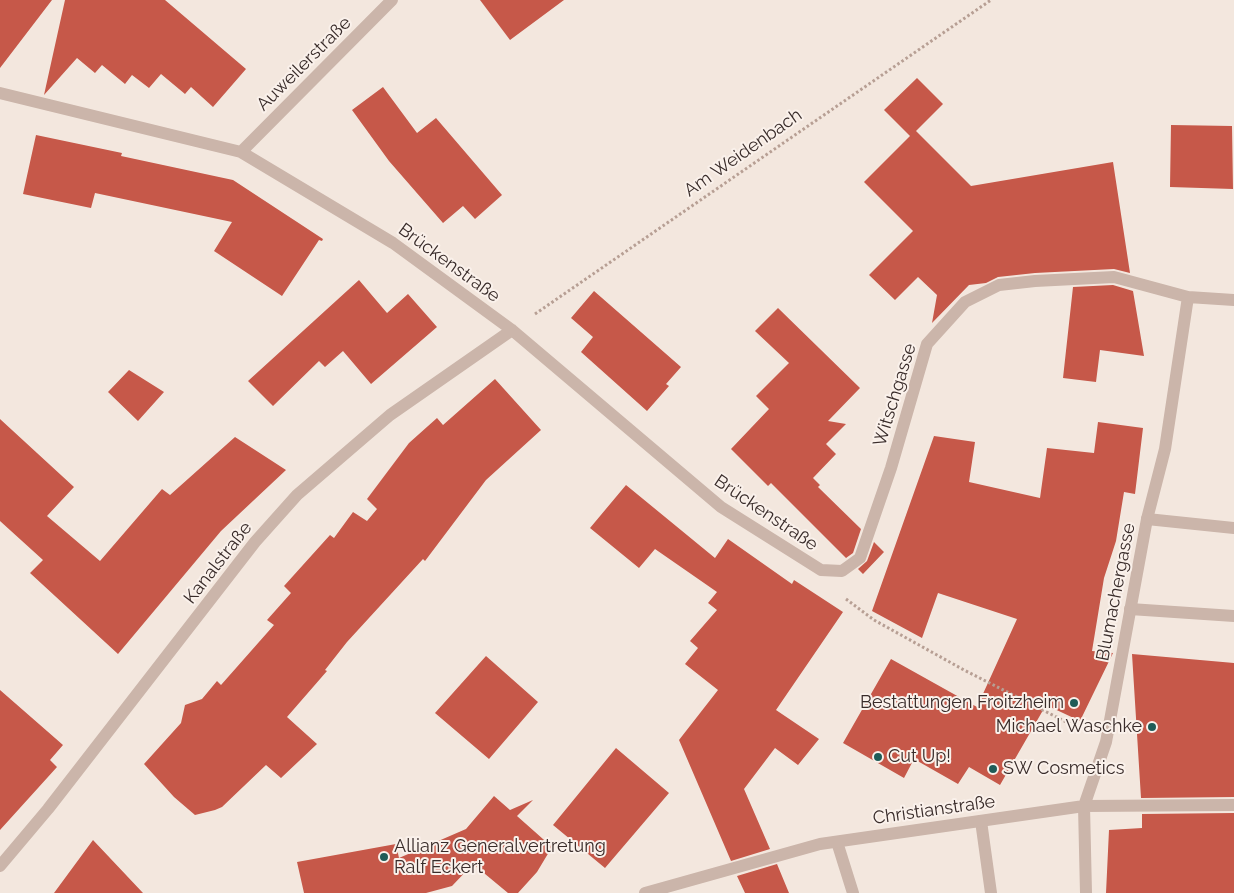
<!DOCTYPE html>
<html>
<head>
<meta charset="utf-8">
<style>
	body { margin:0 }
	canvas { display:block; background:#f3e7de }
</style>
</head>
<body>
<canvas width="1234" height="893"></canvas>
<script>
const ctx = document.querySelector('canvas').getContext('2d');
ctx.lineJoin = 'round';
function paint(path, color) { ctx.fillStyle = color; ctx.fill(path, 'evenodd'); }
const toPath = rows => new Path2D(rows.map(r => 'M' + r).join(''));
function strokePath(path, color, width, dash) { ctx.strokeStyle = color; ctx.lineWidth = width; ctx.lineCap = dash ? 'butt' : 'round'; ctx.setLineDash(dash || []); ctx.stroke(path); }
function label(font, color, halo, rows, align = 'center') {
  ctx.font = font + ' Raleway,sans-serif'; ctx.lineWidth = 4; ctx.setLineDash([]); ctx.textBaseline = 'middle'; ctx.strokeStyle = halo; ctx.fillStyle = color; for (const [text, x, y, turn = 0] of rows) {
    ctx.save(); ctx.translate(x, y); ctx.rotate((+turn || 0) * Math.PI / 180); ctx.textAlign = isNaN(turn) ? turn : align; if (halo) ctx.strokeText(text, 0, 0); ctx.fillText(text, 0, 0); ctx.restore();
  }
}
paint(toPath([
	[0,0,52,0,0,68],
	[65,0,165,0,246,69,213,107,191,87,185,94,161,74,149,88,132,75,125,84,102,65,95,73,77,58,44,95],
	[480,0,564,0,510,40],
	[917,78,943,104,916,131,971,186,1113,162,1130,273,1114,269,1035,273,998,277,986,283,969,285,932,323,937,295,918,277,895,300,869,275,913,231,864,182,910,136,884,110],
	[383,87,417,133,436,118,502,195,475,219,463,206,443,223,389,161,352,110],
	[1171,125,1232,126,1233,189,1170,187],
	[36,135,122,153,121,156,233,180,323,239,322,241,319,240,282,296,214,251,232,222,95,193,91,208,23,194],
	[359,280,387,313,408,294,437,327,371,384,343,351,325,367,319,361,273,406,248,381],
	[1113,285,1133,291,1144,356,1100,350,1096,382,1063,378,1073,287],
	[594,291,681,367,666,384,669,386,647,411,581,352,593,337,571,318],
	[778,308,860,388,828,421,846,424,826,444,836,454,813,478,820,485,818,487,861,529,853,553,846,558,771,483,768,486,731,449,769,409,756,396,789,363,755,331],
	[129,370,164,392,138,421,108,392],
	[495,379,541,430,486,480,425,561,423,559,347,642,325,670,327,671,287,717,317,744,281,778,266,765,222,807,215,810,195,815,174,797,144,764,181,723,185,705,202,699,217,681,221,685,274,625,267,620,291,593,284,586,330,535,334,538,353,512,367,521,377,509,367,499,409,443,437,418,443,425],
	[0,419,74,487,47,516,100,561,162,489,170,495,235,437,286,470,221,531,118,654,30,573,43,560,0,521],
	[1098,422,1143,428,1135,494,1124,492,1116,541,1104,578,1092,651,1113,653,1080,721,1046,705,1000,785,969,767,958,784,914,759,904,778,843,743,891,659,977,707,1017,619,938,593,922,638,872,611,934,436,975,442,969,482,1040,498,1047,448,1094,453],
	[626,485,715,558,728,539,792,584,794,580,843,612,776,710,819,739,798,765,775,748,744,789,770,849,731,861,679,740,718,690,685,664,698,648,690,641,717,610,708,603,717,592,655,549,639,568,590,528],
	[874,542,884,552,863,574,858,569,867,561],
	[1132,654,1234,663,1234,797,1141,798],
	[486,656,538,702,489,759,435,713],
	[0,690,63,745,50,760,57,767,0,830],
	[616,748,669,793,605,868,553,825],
	[494,796,510,810,533,800,517,816,552,847,537,872,518,893,508,893,473,864,452,886,426,893,304,893,297,862,396,844,399,858,466,829],
	[1234,813,1234,893,1106,893,1109,830,1142,828,1142,814],
	[93,840,143,893,54,893],
	[777,864,789,893,745,893,737,876]
]), '#c65849');
strokePath(toPath([
	[535,314,991,0],
	[846,599,874,620,964,670,1080,729]
]), '#b79f94', 3, [2.5, 2.5]);
strokePath(toPath([
	[1147,519,1234,528],
	[1130,609,1234,616],
	[981,821,991,893],
	[837,842,853,893]
]), '#cbb5aa', 12);
strokePath(toPath([
	[0,93,241,152,393,243,512,330,721,507,821,570,842,571,860,558,891,468,927,344,965,302,999,285,1035,281,1114,277,1188,297,1234,300],
	[241,152,392,0],
	[0,866,48,809,255,542,297,495,390,415,512,330],
	[645,893,820,844,1084,806,1234,805],
	[1086,893,1084,806,1106,742,1147,519,1165,449,1188,297]
]), '#cbb5aa', 12);
for (const [x, y, r, color] of [
	[1074,703,5,"#1f5b57"],
	[1152,727,5,"#1f5b57"],
	[878,757,5,"#1f5b57"],
	[993,769,5,"#1f5b57"],
	[384,857,5,"#1f5b57"]
]) { const dot = new Path2D(); dot.arc(x, y, r, 0, 2 * Math.PI); ctx.fillStyle = color; ctx.fill(dot); strokePath(dot, '#faf1eb', 2); }
label('18px', '#392c2a', '#faf1eb', [
	["Auweilerstraße",304,64,-45],
	["Am Weidenbach",743,153,-35],
	["Brückenstraße",449,263,36],
	["Witschgasse",895,395,-73],
	["Brückenstraße",766,513,34],
	["Kanalstraße",218,563,-52],
	["Blumachergasse",1116,592,-79],
	["Christianstraße",934,810,-8]
]);
label('18px', '#392c2a', '#faf1eb', [
	["Bestattungen Froitzheim",1064,703,"right"],
	["Michael Waschke",1142,727,"right"],
	["Cut Up!",888,757],
	["SW Cosmetics",1003,769],
	["Allianz Generalvertretung",394,847],
	["Ralf Eckert",394,868]
], 'left');
</script>
</body>
</html>
